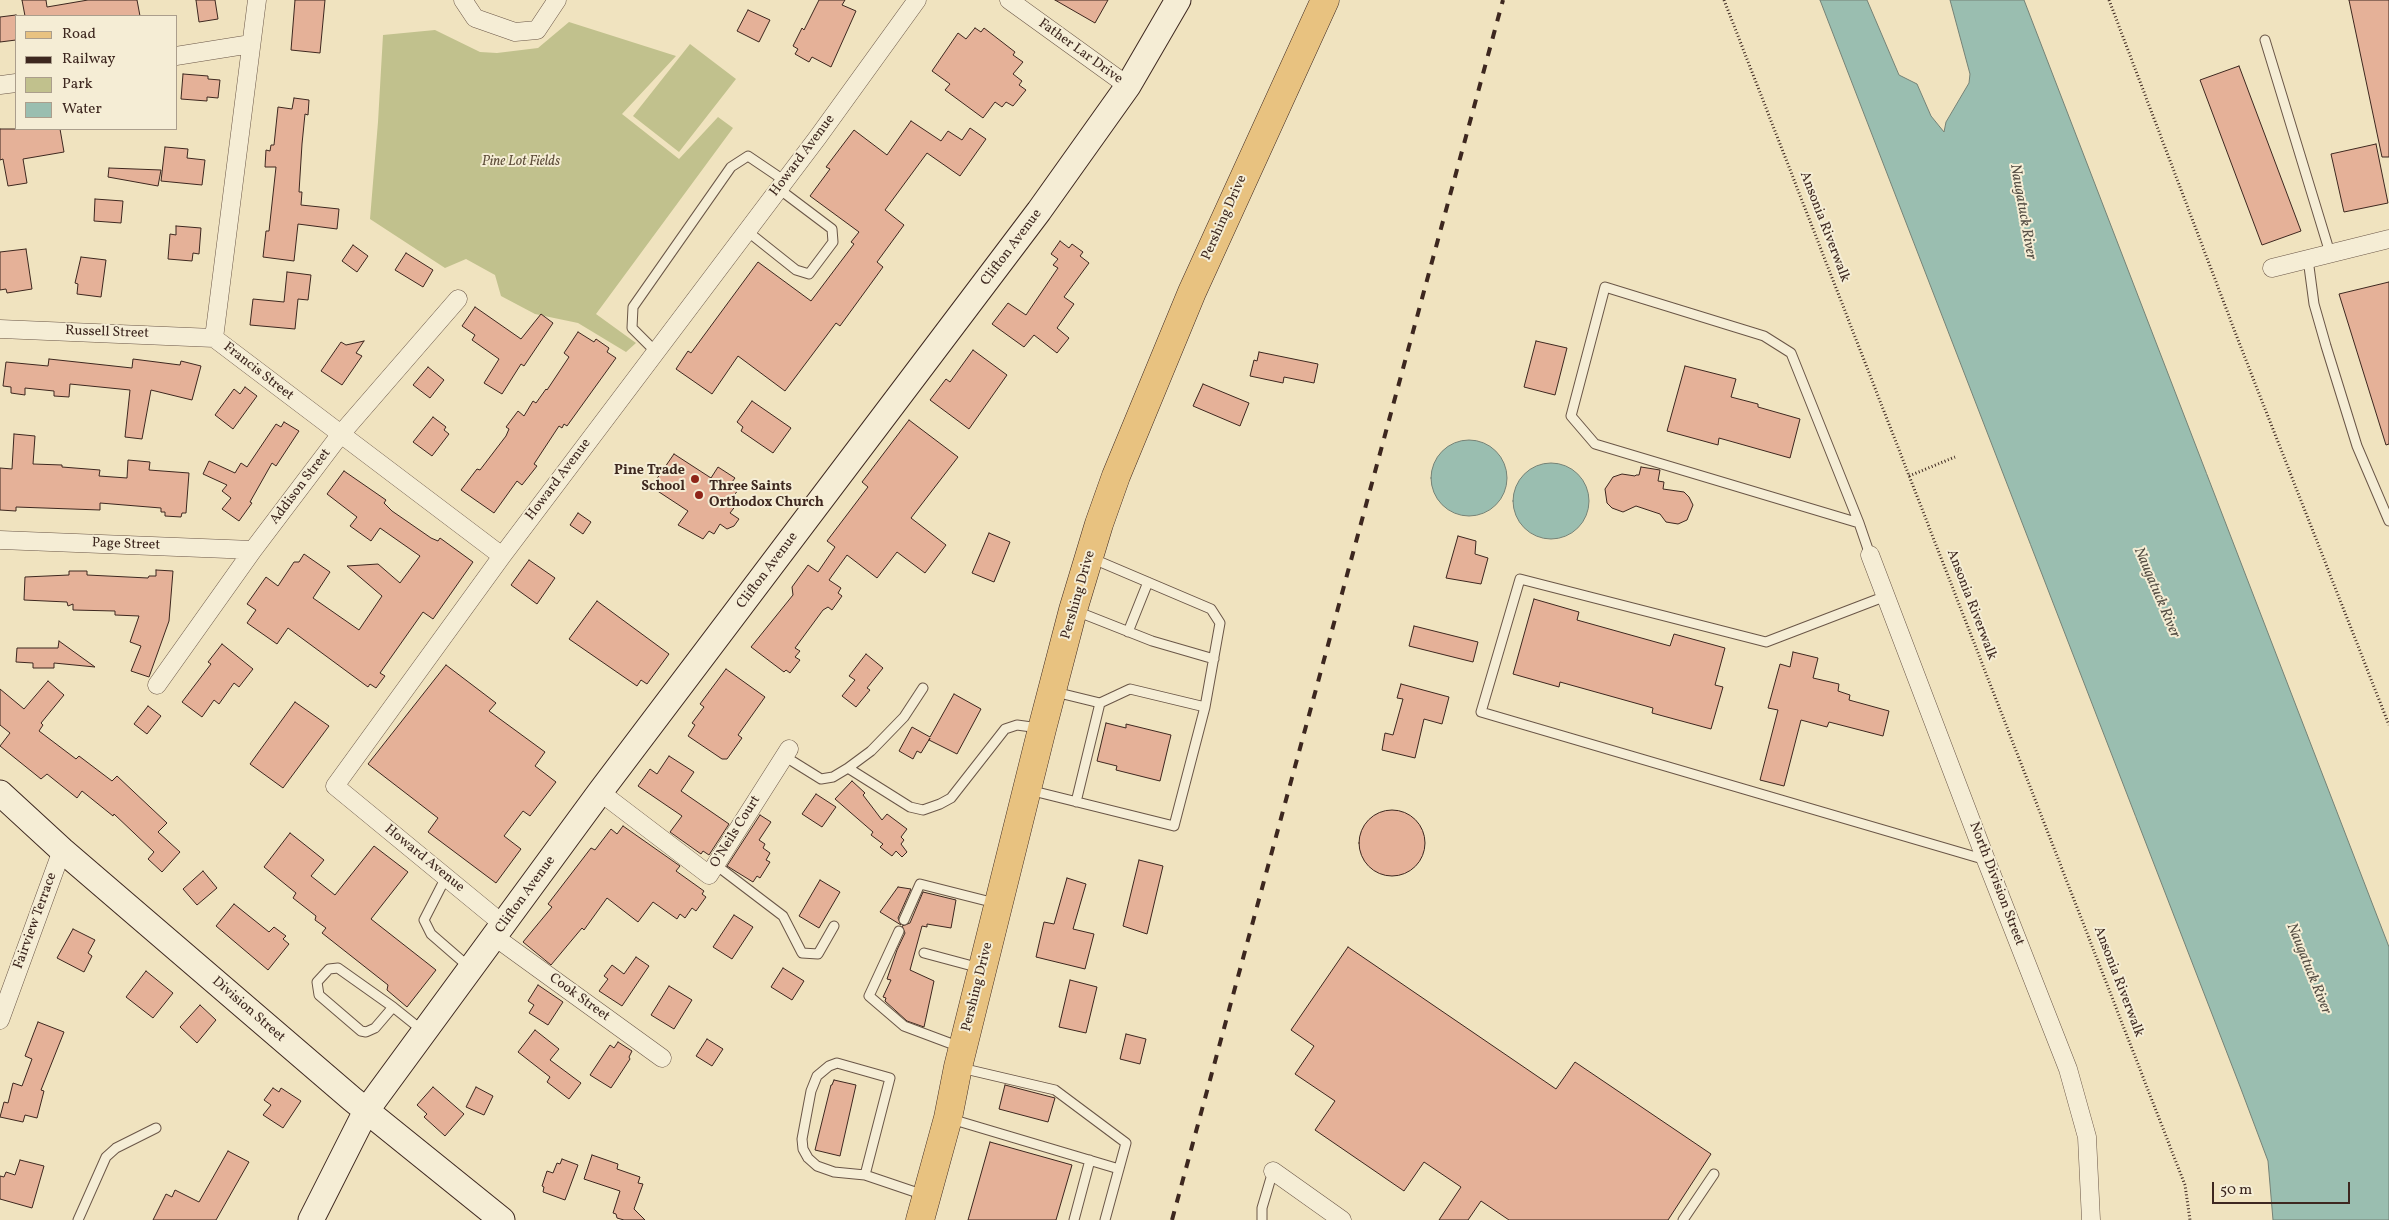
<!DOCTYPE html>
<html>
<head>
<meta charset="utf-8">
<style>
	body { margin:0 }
	#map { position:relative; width:2389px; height:1220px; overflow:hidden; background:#f0e3bf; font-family:Vollkorn,serif }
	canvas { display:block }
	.legend { position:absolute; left:15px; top:15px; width:162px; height:115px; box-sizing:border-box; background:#f5edd5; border:1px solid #ab9e8c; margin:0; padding:6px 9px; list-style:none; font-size:15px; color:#3d271f }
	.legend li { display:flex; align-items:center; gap:10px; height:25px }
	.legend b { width:25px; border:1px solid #ab9e8c }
	.scale { position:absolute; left:2212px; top:1182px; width:138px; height:22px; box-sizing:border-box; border:2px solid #3d271f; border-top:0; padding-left:6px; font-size:15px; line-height:18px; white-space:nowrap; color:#3d271f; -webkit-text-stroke:4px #f5edd5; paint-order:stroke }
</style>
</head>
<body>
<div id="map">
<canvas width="2389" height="1220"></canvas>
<ul class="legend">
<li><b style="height:6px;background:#e8c280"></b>Road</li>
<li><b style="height:6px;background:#3d271f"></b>Railway</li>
<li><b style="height:14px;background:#c1c18d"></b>Park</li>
<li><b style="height:14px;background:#9abeb0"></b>Water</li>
</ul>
<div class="scale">50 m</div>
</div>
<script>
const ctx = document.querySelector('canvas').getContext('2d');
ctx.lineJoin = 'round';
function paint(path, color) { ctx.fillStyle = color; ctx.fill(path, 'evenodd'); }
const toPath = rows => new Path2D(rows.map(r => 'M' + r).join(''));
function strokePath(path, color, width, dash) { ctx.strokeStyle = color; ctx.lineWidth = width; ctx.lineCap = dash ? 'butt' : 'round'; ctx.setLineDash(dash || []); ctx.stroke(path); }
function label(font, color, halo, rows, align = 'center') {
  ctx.font = font + ' Vollkorn,serif'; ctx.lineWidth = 4; ctx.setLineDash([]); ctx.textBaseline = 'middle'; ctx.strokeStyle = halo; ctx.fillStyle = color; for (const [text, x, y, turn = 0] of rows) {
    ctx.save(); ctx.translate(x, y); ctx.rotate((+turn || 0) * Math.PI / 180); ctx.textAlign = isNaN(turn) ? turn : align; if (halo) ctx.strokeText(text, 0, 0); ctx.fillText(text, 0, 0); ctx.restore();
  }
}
paint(toPath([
	[569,22,676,56,622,114,679,159,718,117,733,128,596,314,636,343,626,352,578,323,535,314,501,296,495,275,466,259,445,268,370,219,378,122,383,35,435,30,480,52,497,53,538,48],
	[690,44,736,79,679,152,633,116]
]), '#c1c18d');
const water = toPath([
	[1820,0,1867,0,1899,75,1917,84,1931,116,1944,132,1946,122,1969,83,1970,74,1950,0,2024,0,2389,947,2389,1220,2273,1220,2268,1161,2241,1089,1820,0],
	'1431 478a38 38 0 1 1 76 0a38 38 0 1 1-76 0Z',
	'1513 501a38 38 0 1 1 76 0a38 38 0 1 1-76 0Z'
]);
paint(water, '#9abeb0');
strokePath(water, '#758276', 1);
const building = toPath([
	[22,0,46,0,47,7,88,0,137,0,140,16,25,16,22,0],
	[196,0,215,0,218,19,199,22,196,0],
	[295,0,325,0,320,53,291,50,295,0],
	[819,0,845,0,842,5,856,11,831,67,812,57,809,62,795,54,798,49,793,46,802,28,804,30,819,0],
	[1055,0,1108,0,1095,23,1055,0],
	[2349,0,2389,0,2389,157,2382,157,2349,0],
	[748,10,770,20,759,42,737,31,748,10],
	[16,15,16,40,0,42,0,17,16,15],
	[975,28,981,32,984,28,1015,52,1013,55,1023,62,1013,74,1022,81,1019,85,1026,90,1013,106,1006,102,1002,107,995,102,983,118,945,90,950,84,932,71,958,33,966,39,975,28],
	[2239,66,2301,231,2262,245,2200,80,2239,66],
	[183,74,208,76,208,79,220,80,218,98,207,97,207,101,181,99,183,74],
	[294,98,309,100,308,115,305,114,302,144,299,192,302,192,301,205,339,209,337,229,298,224,294,261,263,257,266,231,269,231,276,167,265,167,266,150,270,151,271,145,274,145,278,107,292,109,294,98],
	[911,121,941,141,948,131,962,140,970,128,986,139,960,176,927,153,885,210,904,225,877,262,883,267,840,326,836,323,785,391,738,356,712,394,676,369,688,351,691,353,758,262,811,301,854,244,851,242,859,232,810,196,830,169,826,167,854,130,887,155,911,121],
	[0,129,60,129,64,152,23,159,27,183,8,186,3,159,0,160,0,129],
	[2376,144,2388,203,2344,212,2331,154,2376,144],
	[165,147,188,149,187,158,205,160,202,185,161,181,165,147],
	[109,168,161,170,158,186,108,177,109,168],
	[95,199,123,201,121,223,94,221,95,199],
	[176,226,201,228,199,254,193,253,192,261,168,259,170,234,176,235,176,226],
	[1060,241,1069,248,1072,244,1083,252,1080,256,1089,263,1064,297,1074,304,1057,328,1069,338,1057,353,1034,335,1024,347,992,324,1008,303,1026,315,1058,268,1053,265,1058,259,1051,254,1060,241],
	[353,245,368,256,357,272,342,261,353,245],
	[26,249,32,289,7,293,6,289,0,290,0,252,26,249],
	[406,253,433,270,423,287,395,270,406,253],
	[81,257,106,260,101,297,77,294,78,284,75,283,81,257],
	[287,272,311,275,308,300,298,299,295,329,250,325,253,299,284,302,287,272],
	[2389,282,2389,444,2386,445,2339,294,2389,282],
	[475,307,521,339,541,314,553,323,524,366,521,364,502,394,484,383,499,359,472,340,475,335,462,326,475,307],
	[578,332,594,342,596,339,609,348,607,352,616,358,567,426,564,424,562,428,559,426,534,464,537,466,522,485,517,481,494,513,461,490,477,469,480,470,506,436,509,429,506,427,518,411,524,416,533,401,536,403,546,389,547,390,569,357,564,353,578,332],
	[364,341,356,353,362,356,342,385,321,371,341,342,346,345,364,341],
	[1536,341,1567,348,1555,395,1524,387,1536,341],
	[973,350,1007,375,969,429,930,400,946,379,950,382,973,350],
	[1259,352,1318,364,1314,383,1284,377,1283,383,1250,376,1254,360,1257,361,1259,352],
	[49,359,132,368,133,359,180,365,181,361,201,366,192,400,151,390,142,439,125,437,130,390,70,384,69,397,54,396,54,391,25,388,25,395,11,393,11,387,3,386,6,362,48,366,49,359],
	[1685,366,1736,379,1731,397,1758,404,1758,407,1800,419,1790,458,1719,438,1718,445,1667,431,1685,366],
	[428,367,444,380,430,398,413,385,428,367],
	[1203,384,1249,403,1240,426,1193,406,1203,384],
	[245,387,257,396,233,429,215,415,234,389,240,394,245,387],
	[752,401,791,428,773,453,741,431,743,427,737,422,752,401],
	[433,417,446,427,444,430,449,434,432,456,413,442,433,417],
	[909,420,958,457,911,518,946,545,925,573,897,552,877,578,847,555,829,580,841,588,838,593,842,596,832,610,828,607,823,610,795,648,800,651,795,657,800,660,790,673,786,670,784,672,751,647,793,595,792,587,808,565,818,572,835,547,827,541,868,487,862,482,909,420],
	[284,422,299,431,276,466,272,463,250,502,252,503,239,521,222,509,231,498,222,491,227,485,203,474,209,461,235,473,241,463,247,467,276,424,281,427,284,422],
	[14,434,35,436,33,464,62,465,62,467,100,470,99,476,127,478,128,460,150,462,149,470,189,473,186,513,182,513,181,517,165,516,165,512,161,512,161,508,100,503,100,510,16,507,16,511,0,510,0,468,12,469,14,434],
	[674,454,711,478,718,467,735,478,732,482,740,487,731,500,737,504,730,513,739,519,734,526,727,529,720,524,714,534,709,531,703,539,678,525,688,511,656,490,661,483,656,480,674,454],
	[1641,467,1660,470,1658,481,1664,482,1663,489,1684,492,1689,497,1693,505,1687,520,1678,524,1666,522,1660,514,1636,506,1623,512,1612,508,1607,503,1605,489,1613,477,1622,474,1635,476,1636,475,1639,475,1641,467],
	[344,471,386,500,384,503,392,511,431,538,438,541,440,538,473,562,433,619,423,612,380,673,385,676,376,688,370,684,368,687,288,628,277,644,247,623,256,610,247,604,266,577,278,586,294,562,299,562,304,554,330,572,313,598,359,630,382,596,347,566,378,564,400,583,420,556,380,528,371,541,350,526,357,517,327,494,344,471],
	[578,513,591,522,583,534,570,525,578,513],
	[989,533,1010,542,994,582,972,573,989,533],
	[1458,536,1476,541,1475,554,1488,558,1481,584,1446,578,1458,536],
	[529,560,555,578,537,604,511,585,529,560],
	[156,570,173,571,169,621,149,677,131,671,141,646,130,642,139,616,115,615,115,611,73,610,73,604,68,606,67,602,24,600,25,577,69,575,69,571,87,571,87,575,148,578,149,576,156,576,156,570],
	[1534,599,1579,612,1577,620,1670,646,1674,634,1725,648,1715,685,1723,687,1711,729,1652,713,1653,708,1560,682,1559,687,1513,674,1534,599],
	[597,601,669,654,647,684,641,680,637,686,569,639,597,601],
	[1414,626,1478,642,1473,662,1409,646,1414,626],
	[59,641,95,667,54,663,54,668,33,668,33,663,16,662,17,648,58,648,59,641],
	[222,644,253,669,239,687,234,683,219,704,214,700,202,717,182,702,211,664,208,662,222,644],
	[1793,652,1818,658,1813,678,1839,684,1838,691,1850,695,1849,700,1889,711,1883,736,1829,722,1827,727,1801,720,1784,786,1760,780,1778,710,1768,708,1780,664,1790,667,1793,652],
	[866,654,883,668,867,688,870,690,856,707,842,696,855,680,849,676,866,654],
	[446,665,496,703,489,711,545,752,535,766,556,782,530,816,523,811,504,836,521,849,496,883,428,832,438,818,368,764,446,665],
	[726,669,765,697,738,735,742,738,727,759,722,759,688,736,695,725,692,723,704,707,700,704,726,669],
	[48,681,64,695,41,723,43,725,39,731,76,759,79,756,112,781,117,776,167,823,158,832,180,852,162,872,148,859,154,852,114,814,113,816,82,791,77,798,47,774,41,779,0,746,10,733,0,725,0,689,24,709,48,681],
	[1401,684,1449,697,1442,724,1424,719,1415,758,1382,750,1385,733,1393,735,1403,699,1397,698,1401,684],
	[954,694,981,709,957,754,929,740,930,738,921,753,917,751,913,759,899,751,912,727,930,737,954,694],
	[295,702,329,726,283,788,250,764,295,702],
	[148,706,161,716,147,734,134,724,148,706],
	[1106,723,1126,728,1126,724,1171,735,1160,781,1116,770,1117,766,1097,761,1106,723],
	[669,756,694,772,681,791,729,824,709,855,703,851,701,854,670,832,682,816,638,786,650,769,657,774,669,756],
	[852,781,865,793,863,795,882,820,887,814,907,829,901,837,904,840,901,844,907,852,902,857,896,851,892,856,880,847,883,844,871,835,873,832,835,799,852,781],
	[816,794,836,807,822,827,802,814,816,794],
	'1359 843a33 33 0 1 1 66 0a33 33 0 1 1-66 0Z',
	[760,815,771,822,759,840,765,844,763,848,770,853,766,860,770,862,760,878,757,876,753,882,727,866,760,815],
	[623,826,680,866,676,871,704,891,702,894,706,897,696,911,692,908,685,918,680,914,677,919,653,902,638,922,607,898,584,930,582,928,551,965,523,942,552,907,548,904,591,848,595,850,611,829,617,834,623,826],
	[290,833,324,860,311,876,335,895,374,846,408,872,371,919,436,970,407,1007,387,990,388,985,322,933,326,928,315,920,316,916,293,898,296,893,264,867,290,833],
	[1139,860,1163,866,1147,934,1123,926,1139,860],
	[203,871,217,888,197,905,183,889,203,871],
	[1067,878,1086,884,1073,929,1094,934,1085,969,1036,957,1044,922,1054,924,1067,878],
	[820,880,840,892,819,928,799,916,820,880],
	[898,887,911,889,898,918,901,925,880,912,898,887],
	[923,892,956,900,951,928,927,924,927,927,922,926,910,970,934,981,924,1027,907,1021,885,1001,886,998,883,997,891,980,887,979,897,950,905,933,902,926,910,923,923,892],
	[234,904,269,932,274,927,286,936,283,939,289,944,268,970,216,926,234,904],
	[734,915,753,927,732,959,713,947,734,915],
	[73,929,95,940,88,953,92,956,84,972,57,958,73,929],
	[1348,947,1556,1089,1575,1062,1711,1154,1668,1220,1509,1220,1481,1201,1468,1220,1439,1220,1461,1187,1424,1162,1404,1191,1315,1130,1335,1101,1295,1074,1314,1046,1291,1030,1348,947],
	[636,957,649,966,622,1006,599,991,608,979,604,976,612,965,624,974,636,957],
	[783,968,804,981,792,1000,771,987,783,968],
	[146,971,173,993,153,1018,126,997,146,971],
	[1070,980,1097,987,1086,1033,1059,1027,1070,980],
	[538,985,563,1002,548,1025,529,1013,534,1005,528,1001,538,985],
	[669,986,692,1000,674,1029,651,1015,669,986],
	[200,1005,216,1020,197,1043,180,1027,200,1005],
	[38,1022,64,1032,41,1090,44,1091,37,1118,25,1115,23,1122,0,1117,4,1102,8,1103,13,1083,22,1086,32,1059,25,1056,38,1022],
	[535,1030,559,1049,550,1060,581,1083,569,1099,547,1082,550,1077,518,1052,535,1030],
	[1126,1034,1146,1039,1140,1064,1120,1059,1126,1034],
	[707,1039,723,1049,712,1066,696,1056,707,1039],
	[618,1042,632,1051,629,1057,630,1059,611,1088,590,1075,610,1045,614,1048,618,1042],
	[834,1080,856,1085,840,1156,815,1150,831,1085,832,1085,834,1080],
	[1005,1085,1055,1098,1048,1122,999,1109,1005,1085],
	[433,1087,464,1114,445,1136,424,1117,427,1114,417,1105,433,1087],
	[476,1087,493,1096,484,1115,466,1107,476,1087],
	[273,1088,279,1092,281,1088,301,1101,283,1128,263,1115,271,1105,264,1100,273,1088],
	[990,1142,1072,1165,1056,1220,968,1220,990,1142],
	[228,1151,249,1162,216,1220,153,1220,166,1194,172,1197,175,1190,199,1202,228,1151],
	[592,1155,618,1164,617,1169,640,1177,638,1183,643,1184,634,1209,645,1220,624,1220,617,1218,616,1214,613,1213,620,1191,584,1179,592,1155],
	[562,1159,578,1165,565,1200,543,1192,544,1187,542,1186,547,1171,553,1173,557,1163,560,1164,562,1159],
	[20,1160,44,1166,32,1208,0,1199,0,1176,4,1177,6,1172,15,1175,20,1160]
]);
paint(building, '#e5b198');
strokePath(building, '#3d271f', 1);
const lane = toPath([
	[2265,40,2330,253],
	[747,231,796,270,809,274,833,242,832,229,779,189],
	[2308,259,2314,304,2326,346,2357,446,2389,521],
	[655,351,632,328,633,307,731,167,748,156,785,181],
	[1859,523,1595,444,1571,416,1605,287,1764,336,1791,353,1859,523,1870,555],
	[1886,596,1766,642,1520,579,1481,712,1986,860],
	[1076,611,1152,641,1214,659],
	[1128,632,1148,582],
	[1055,692,1100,703],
	[784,756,821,779,833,777,848,768,910,807,923,810,940,804,951,798,1005,729,1017,725,1039,728],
	[848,768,871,751,904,717,923,688],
	[1029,790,1174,826,1205,707,1220,623,1211,609,1091,558],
	[1076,802,1100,703,1130,689,1205,707],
	[716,865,783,916,802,953,818,954,834,926],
	[446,877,424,920,431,934,469,967],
	[904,920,920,884,995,903],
	[899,931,869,996,904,1026,960,1047],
	[924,953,980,968],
	[393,1007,375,1028,366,1032,361,1031,319,995,317,982,329,969,338,968,393,1007,423,1031],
	[961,1068,1055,1090,1126,1143,1105,1220],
	[951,1119,1119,1169],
	[865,1175,890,1078,837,1063,829,1066,817,1076,811,1091,802,1139,803,1149,808,1158,817,1166,834,1172,865,1175,924,1195],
	[78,1220,106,1157,116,1148,156,1128],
	[1074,1220,1090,1160],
	[1262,1220,1262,1208,1273,1171],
	[1683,1220,1714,1174]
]);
const street = toPath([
	[463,0,475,18,515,32,537,30,557,0],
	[1009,0,1128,86],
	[176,56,251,44],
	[0,85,16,83],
	[2272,268,2389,239],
	[0,329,214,338],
	[214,338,502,556],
	[214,338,257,0],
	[0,540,253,550],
	[1870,555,1986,860,2068,1069,2087,1137,2091,1220],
	[157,685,253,550,340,435,458,299],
	[600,792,709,875,789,749],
	[504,925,335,786,502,556,818,137,917,0],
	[495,937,662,1058],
	[0,1020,62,850],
	[1273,1171,1342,1220]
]);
const secondary = toPath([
	[0,793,62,850,352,1099,502,1220],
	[311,1220,366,1111,600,792,1039,211,1128,86,1178,0]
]);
const primary = toPath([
	[920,1220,948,1118,958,1067,1042,729,1073,610,1099,524,1116,476,1192,292,1325,0]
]);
strokePath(lane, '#6a5647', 11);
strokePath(street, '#6a5647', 19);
strokePath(secondary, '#3d271f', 27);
strokePath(primary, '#3d271f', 29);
strokePath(toPath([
	[1724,0,2185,1185,2190,1220],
	[2109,0,2240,345,2389,725],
	[1909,476,1955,457]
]), '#3d271f', 3, [1, 2.5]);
strokePath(lane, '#f5edd5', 9);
strokePath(street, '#f5edd5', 18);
strokePath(secondary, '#f5edd5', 25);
strokePath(primary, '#e8c280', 28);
strokePath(toPath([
	[1172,1220,1503,0]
]), '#3d271f', 4, [9, 9]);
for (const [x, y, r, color] of [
	[695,479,5,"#8f2418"],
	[699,495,5,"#8f2418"]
]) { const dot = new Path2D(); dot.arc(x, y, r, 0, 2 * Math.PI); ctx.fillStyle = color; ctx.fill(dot); strokePath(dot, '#f5edd5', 2); }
label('14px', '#3d271f', '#f5edd5', [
	["Father Lar Drive",1080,52,36],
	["Howard Avenue",803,156,-53],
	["Pershing Drive",1225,218,-66],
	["Ansonia Riverwalk",1824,227,69],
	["Clifton Avenue",1012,248,-53],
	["Russell Street",107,333,2],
	["Francis Street",258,372,38],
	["Howard Avenue",559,480,-53],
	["Addison Street",301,487,-53],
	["Page Street",126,545,2],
	["Clifton Avenue",768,571,-53],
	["Pershing Drive",1079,595,-74],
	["Ansonia Riverwalk",1971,605,69],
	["O'Neils Court",736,832,-58],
	["Howard Avenue",424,859,39],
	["North Division Street",1996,884,69],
	["Clifton Avenue",526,895,-54],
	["Fairview Terrace",36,921,-70],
	["Ansonia Riverwalk",2118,982,69],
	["Pershing Drive",978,987,-76],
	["Cook Street",579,998,36],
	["Division Street",248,1010,41]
]);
label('italic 14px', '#5e4e3a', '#f5edd5', [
	["Pine Lot Fields",521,162]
]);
label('bold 14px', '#3d271f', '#f5edd5', [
	["Pine Trade",685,471],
	["School",685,487],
	["Three Saints",709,487,"left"],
	["Orthodox Church",709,503,"left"]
], 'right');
label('italic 15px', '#544d43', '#f5edd5', [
	["Naugatuck River",2022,212,80],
	["Naugatuck River",2156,593,67],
	["Naugatuck River",2308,969,68]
]);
</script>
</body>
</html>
